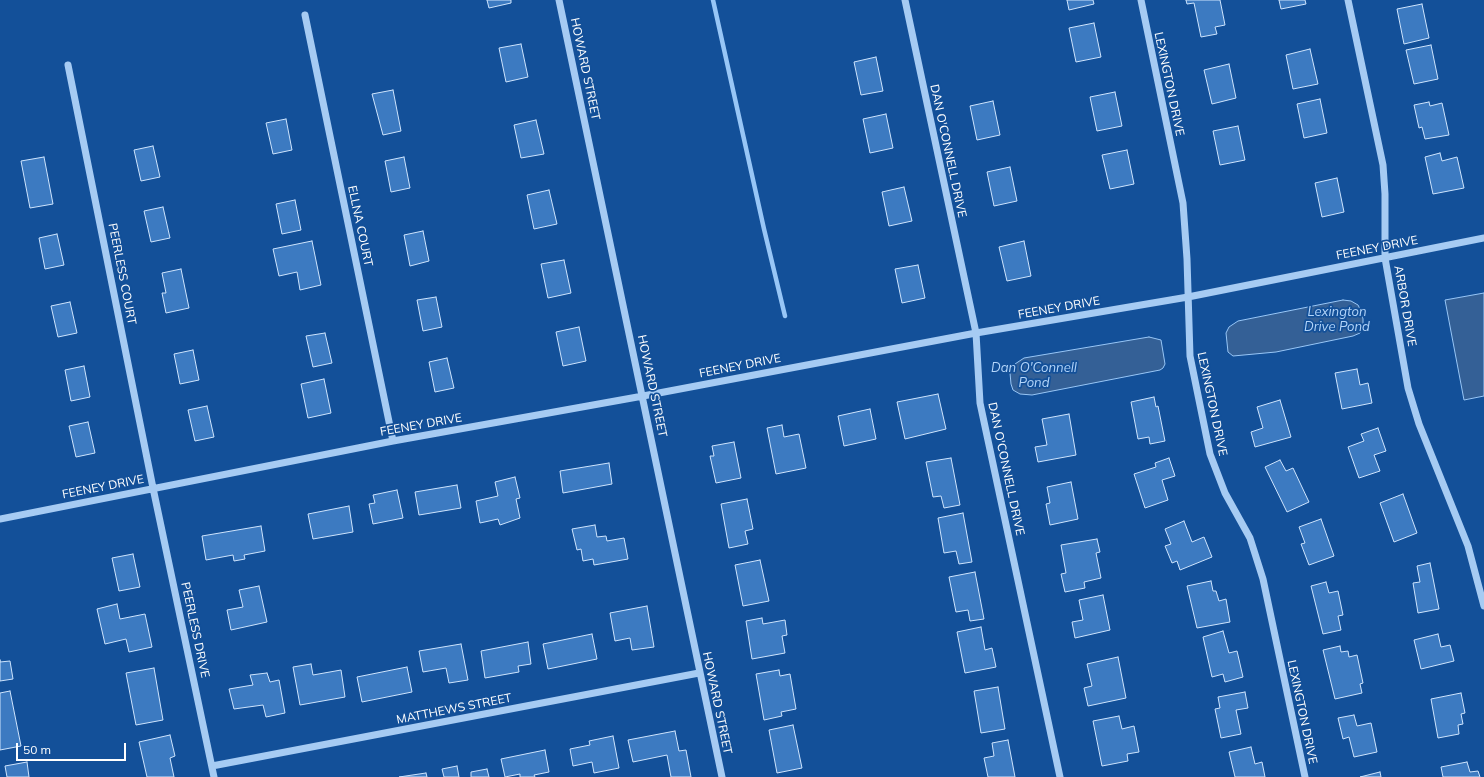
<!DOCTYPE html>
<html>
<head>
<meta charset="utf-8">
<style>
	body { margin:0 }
	#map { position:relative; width:1484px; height:777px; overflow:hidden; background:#135099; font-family:Mulish,sans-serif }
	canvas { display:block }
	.scale { position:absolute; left:16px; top:743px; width:110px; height:18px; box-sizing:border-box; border:2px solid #fff; border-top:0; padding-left:5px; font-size:12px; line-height:14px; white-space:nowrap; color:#fff; -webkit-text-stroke:3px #135099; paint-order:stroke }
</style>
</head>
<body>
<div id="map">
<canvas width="1484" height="777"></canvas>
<div class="scale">50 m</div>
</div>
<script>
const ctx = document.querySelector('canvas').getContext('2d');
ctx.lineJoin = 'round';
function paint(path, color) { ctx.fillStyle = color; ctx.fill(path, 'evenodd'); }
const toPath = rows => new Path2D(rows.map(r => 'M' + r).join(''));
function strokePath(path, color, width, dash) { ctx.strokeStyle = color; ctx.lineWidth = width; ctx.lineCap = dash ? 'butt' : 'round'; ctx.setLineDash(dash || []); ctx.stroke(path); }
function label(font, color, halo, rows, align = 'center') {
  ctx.font = font + ' Mulish,sans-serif'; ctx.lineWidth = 3.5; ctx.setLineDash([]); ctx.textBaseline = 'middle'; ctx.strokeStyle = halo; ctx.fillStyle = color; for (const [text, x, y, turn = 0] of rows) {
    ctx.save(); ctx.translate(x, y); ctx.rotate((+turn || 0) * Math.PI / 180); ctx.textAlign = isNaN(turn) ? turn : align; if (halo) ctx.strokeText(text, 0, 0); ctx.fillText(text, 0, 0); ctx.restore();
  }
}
const water = toPath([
	[1484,293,1484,396,1464,400,1445,300,1484,293],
	[1343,300,1351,301,1358,305,1361,311,1363,319,1363,329,1360,333,1353,336,1276,352,1233,356,1228,352,1226,333,1229,327,1238,321,1343,300],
	[1149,337,1161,340,1165,364,1163,368,1160,370,1032,395,1020,394,1013,390,1011,384,1010,373,1015,364,1024,358,1149,337]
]);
paint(water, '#346096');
strokePath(water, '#98c6f6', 1);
strokePath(toPath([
	[713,0,764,229,785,316]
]), '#98c6f6', 4.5);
const building = toPath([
	[487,0,511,0,511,3,489,8,487,0],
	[1067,0,1093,0,1094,4,1069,10,1067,0],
	[1186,0,1220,0,1225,25,1215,27,1217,34,1201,37,1194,3,1187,4,1186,0],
	[1279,0,1305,0,1306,4,1281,9,1279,0],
	[1422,4,1429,38,1404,44,1397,9,1422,4],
	[1094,23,1101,57,1076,62,1069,28,1094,23],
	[521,44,528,77,506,82,499,48,521,44],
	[1431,45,1438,79,1414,84,1406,50,1431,45],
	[1310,49,1318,84,1293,89,1286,55,1310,49],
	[876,57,883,91,861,95,854,62,876,57],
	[1229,64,1236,98,1212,104,1204,70,1229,64],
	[393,90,401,131,383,135,372,94,393,90],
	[1115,92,1122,126,1097,131,1090,97,1115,92],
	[1320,99,1327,133,1304,138,1297,104,1320,99],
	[993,101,1000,135,977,140,970,106,993,101],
	[1429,102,1430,106,1442,103,1449,135,1425,139,1422,127,1419,128,1414,105,1429,102],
	[886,114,893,148,870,153,863,119,886,114],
	[286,119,292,150,273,154,266,123,286,119],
	[536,120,544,154,521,158,514,125,536,120],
	[1238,126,1245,160,1220,165,1213,131,1238,126],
	[153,146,160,177,141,181,134,150,153,146],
	[1127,150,1134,184,1110,189,1102,155,1127,150],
	[1440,153,1442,161,1457,157,1464,188,1433,194,1425,157,1440,153],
	[44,157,53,204,30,208,21,161,44,157],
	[404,157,410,188,391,192,385,161,404,157],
	[1010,167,1017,201,994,206,987,172,1010,167],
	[1337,178,1344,212,1322,217,1315,183,1337,178],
	[904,187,912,221,889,226,882,192,904,187],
	[549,190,557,224,534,229,527,195,549,190],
	[295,200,301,230,282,234,276,204,295,200],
	[163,207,170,238,151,242,144,211,163,207],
	[423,231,429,261,410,266,404,235,423,231],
	[57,234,64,265,45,269,39,238,57,234],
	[312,241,321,285,300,290,297,272,279,276,273,249,312,241],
	[1024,241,1031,276,1007,281,999,247,1024,241],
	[564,260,571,293,548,298,541,264,564,260],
	[918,265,925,298,902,303,895,269,918,265],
	[181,269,189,308,166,313,162,293,166,293,162,273,181,269],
	[436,297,442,327,423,331,417,300,436,297],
	[70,302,77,333,58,337,51,306,70,302],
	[579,327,586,361,563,366,556,332,579,327],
	[325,333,332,363,313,367,306,336,325,333],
	[193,350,199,380,180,384,174,354,193,350],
	[447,358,454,388,435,392,429,362,447,358],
	[84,366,90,397,71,401,65,370,84,366],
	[1357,369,1360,385,1368,383,1372,403,1342,409,1335,373,1357,369],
	[324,379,331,413,308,418,301,384,324,379],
	[938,394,946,429,905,439,897,402,938,394],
	[1154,397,1156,407,1158,406,1165,441,1150,444,1149,437,1138,439,1131,402,1154,397],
	[1280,400,1291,437,1255,447,1251,432,1263,428,1257,407,1280,400],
	[207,406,214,437,195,441,188,410,207,406],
	[870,409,876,439,844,446,838,416,870,409],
	[1069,414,1076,455,1038,462,1035,447,1047,445,1042,419,1069,414],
	[88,422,95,453,76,457,69,426,88,422],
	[782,425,784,437,799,434,806,468,776,474,767,428,782,425],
	[1378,428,1386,451,1374,455,1380,471,1359,478,1348,447,1364,441,1361,434,1378,428],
	[734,442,741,478,716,483,710,456,714,456,712,446,734,442],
	[951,458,960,505,944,508,941,496,933,497,926,462,951,458],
	[1169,458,1175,476,1162,480,1168,500,1145,508,1134,474,1156,467,1155,463,1169,458],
	[1280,460,1286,471,1293,468,1309,502,1287,512,1265,467,1280,460],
	[609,463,612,484,563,493,560,471,609,463],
	[515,477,520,498,516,499,520,518,500,525,498,519,480,523,476,501,498,496,495,482,515,477],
	[1071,482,1078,519,1050,525,1046,504,1050,503,1047,487,1071,482],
	[457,485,461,508,419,515,415,492,457,485],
	[397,490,403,518,373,524,369,504,375,503,373,495,397,490],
	[1403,494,1417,533,1394,542,1380,503,1403,494],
	[747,499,753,529,745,531,748,544,729,548,721,504,747,499],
	[349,506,353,532,313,539,308,514,349,506],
	[963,513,972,562,959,564,956,551,944,553,938,518,963,513],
	[1321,519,1334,556,1309,565,1301,544,1305,543,1299,527,1321,519],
	[1184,521,1192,542,1204,537,1212,557,1180,570,1177,561,1172,563,1165,546,1171,544,1165,529,1184,521],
	[595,525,597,537,606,536,607,541,624,538,628,559,594,565,593,559,583,561,581,549,577,550,572,529,595,525],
	[261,526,265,551,244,555,245,559,234,561,233,555,206,560,202,536,261,526],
	[1097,539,1100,552,1096,553,1101,578,1084,582,1085,588,1065,592,1061,574,1066,573,1061,545,1097,539],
	[133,554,140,587,119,591,112,558,133,554],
	[760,560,769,601,743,606,735,565,760,560],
	[1430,563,1439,609,1418,613,1413,583,1420,582,1417,566,1430,563],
	[975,572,984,619,970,621,968,610,956,612,949,577,975,572],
	[1211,581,1213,591,1216,591,1219,601,1226,599,1230,622,1197,628,1187,586,1211,581],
	[1326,582,1329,593,1338,591,1343,615,1338,616,1341,630,1323,634,1311,586,1326,582],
	[259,586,267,622,231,630,227,610,243,607,239,590,259,586],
	[1103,595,1110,630,1075,638,1072,622,1083,620,1079,600,1103,595],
	[117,604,120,619,145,614,152,647,129,652,126,639,105,644,97,609,117,604],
	[647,606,654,647,632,650,630,638,615,641,610,613,647,606],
	[762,618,763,624,785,620,787,635,782,636,785,653,752,659,746,621,762,618],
	[981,627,985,650,992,648,996,667,965,673,957,632,981,627],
	[1223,631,1229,653,1237,651,1243,677,1225,682,1223,674,1212,677,1203,637,1223,631],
	[592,634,597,659,548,669,543,644,592,634],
	[1438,634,1441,647,1450,645,1454,661,1421,669,1414,640,1438,634],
	[528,642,531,664,518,666,519,672,485,678,481,651,528,642],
	[461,644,468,680,449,683,446,668,423,672,419,651,461,644],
	[1340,646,1341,652,1348,651,1349,657,1357,655,1363,683,1360,684,1362,693,1335,699,1323,650,1340,646],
	[1118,657,1126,698,1088,706,1084,688,1092,686,1087,664,1118,657],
	[0,660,0,662,10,661,13,679,0,681,0,660],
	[311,664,313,675,341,670,345,697,300,705,293,667,311,664],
	[407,667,412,692,362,702,357,677,407,667],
	[154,668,163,720,136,725,126,673,154,668],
	[779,670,780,676,790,674,796,709,781,712,782,716,764,720,756,674,779,670],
	[267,673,270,682,279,680,285,713,266,717,263,705,234,709,229,689,253,685,250,675,267,673],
	[998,687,1005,729,981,733,974,691,998,687],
	[10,691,21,746,0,750,0,693,10,691],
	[1245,692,1248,708,1236,710,1241,734,1221,738,1215,709,1220,708,1218,697,1245,692],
	[1461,693,1465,713,1461,714,1463,724,1458,725,1459,734,1438,738,1431,699,1461,693],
	[1354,715,1357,726,1371,723,1377,752,1354,757,1349,737,1343,739,1338,718,1354,715],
	[1119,716,1122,729,1134,726,1139,752,1127,754,1128,761,1102,766,1093,721,1119,716],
	[793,725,802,768,777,773,769,730,793,725],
	[675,731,679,751,686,750,691,777,671,777,667,755,633,762,628,740,675,731],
	[170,735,175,756,170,758,174,777,147,777,139,742,170,735],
	[613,736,619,768,594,773,592,762,573,766,570,749,590,745,589,741,613,736],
	[1008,740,1015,777,988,777,984,758,994,756,992,743,1008,740],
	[1251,747,1255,764,1262,762,1265,777,1235,777,1229,752,1251,747],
	[545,750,549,772,534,775,535,777,520,777,520,774,505,777,501,759,545,750],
	[27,762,29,777,7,777,5,766,27,762],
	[1467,762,1470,772,1478,771,1480,777,1443,777,1441,767,1467,762],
	[457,766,459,777,444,777,442,769,457,766],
	[487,769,489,777,471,777,471,772,487,769],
	[1380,772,1381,777,1360,777,1380,772],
	[426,773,427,777,399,777,426,773]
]);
paint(building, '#3c7ac1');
strokePath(building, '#cee4fd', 1);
strokePath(toPath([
	[559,0,722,777],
	[905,0,976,333,980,403,1060,777],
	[1141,0,1183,203,1187,259,1190,356,1210,454,1225,493,1250,538,1263,579,1305,777],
	[1348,0,1383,165,1385,194,1385,258,1408,388,1419,424,1468,546,1484,606],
	[305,15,393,441],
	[68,65,153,488,214,777],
	[0,519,393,441,643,396,976,333,1188,297,1484,238],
	[212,766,699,673]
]), '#a6cbf3', 7);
label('12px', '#fff', '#135099', [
	["HOWARD STREET",585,69,78],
	["LEXINGTON DRIVE",1169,84,78],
	["DAN O'CONNELL DRIVE",948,151,78],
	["ELLNA COURT",360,226,78],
	["FEENEY DRIVE",1377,248,-11],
	["PEERLESS COURT",122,274,79],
	["ARBOR DRIVE",1405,306,80],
	["FEENEY DRIVE",1059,308,-10],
	["FEENEY DRIVE",740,366,-11],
	["HOWARD STREET",652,386,78],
	["LEXINGTON DRIVE",1212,404,78],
	["FEENEY DRIVE",421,425,-10],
	["DAN O'CONNELL DRIVE",1006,469,78],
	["FEENEY DRIVE",103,487,-11],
	["PEERLESS DRIVE",195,630,78],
	["HOWARD STREET",717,703,78],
	["MATTHEWS STREET",454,709,-11],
	["LEXINGTON DRIVE",1302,712,78]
]);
label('italic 13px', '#b3d5fa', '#135099', [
	["Lexington",1337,312],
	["Drive Pond",1337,327],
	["Dan O'Connell",1034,368],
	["Pond",1034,383]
]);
</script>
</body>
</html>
